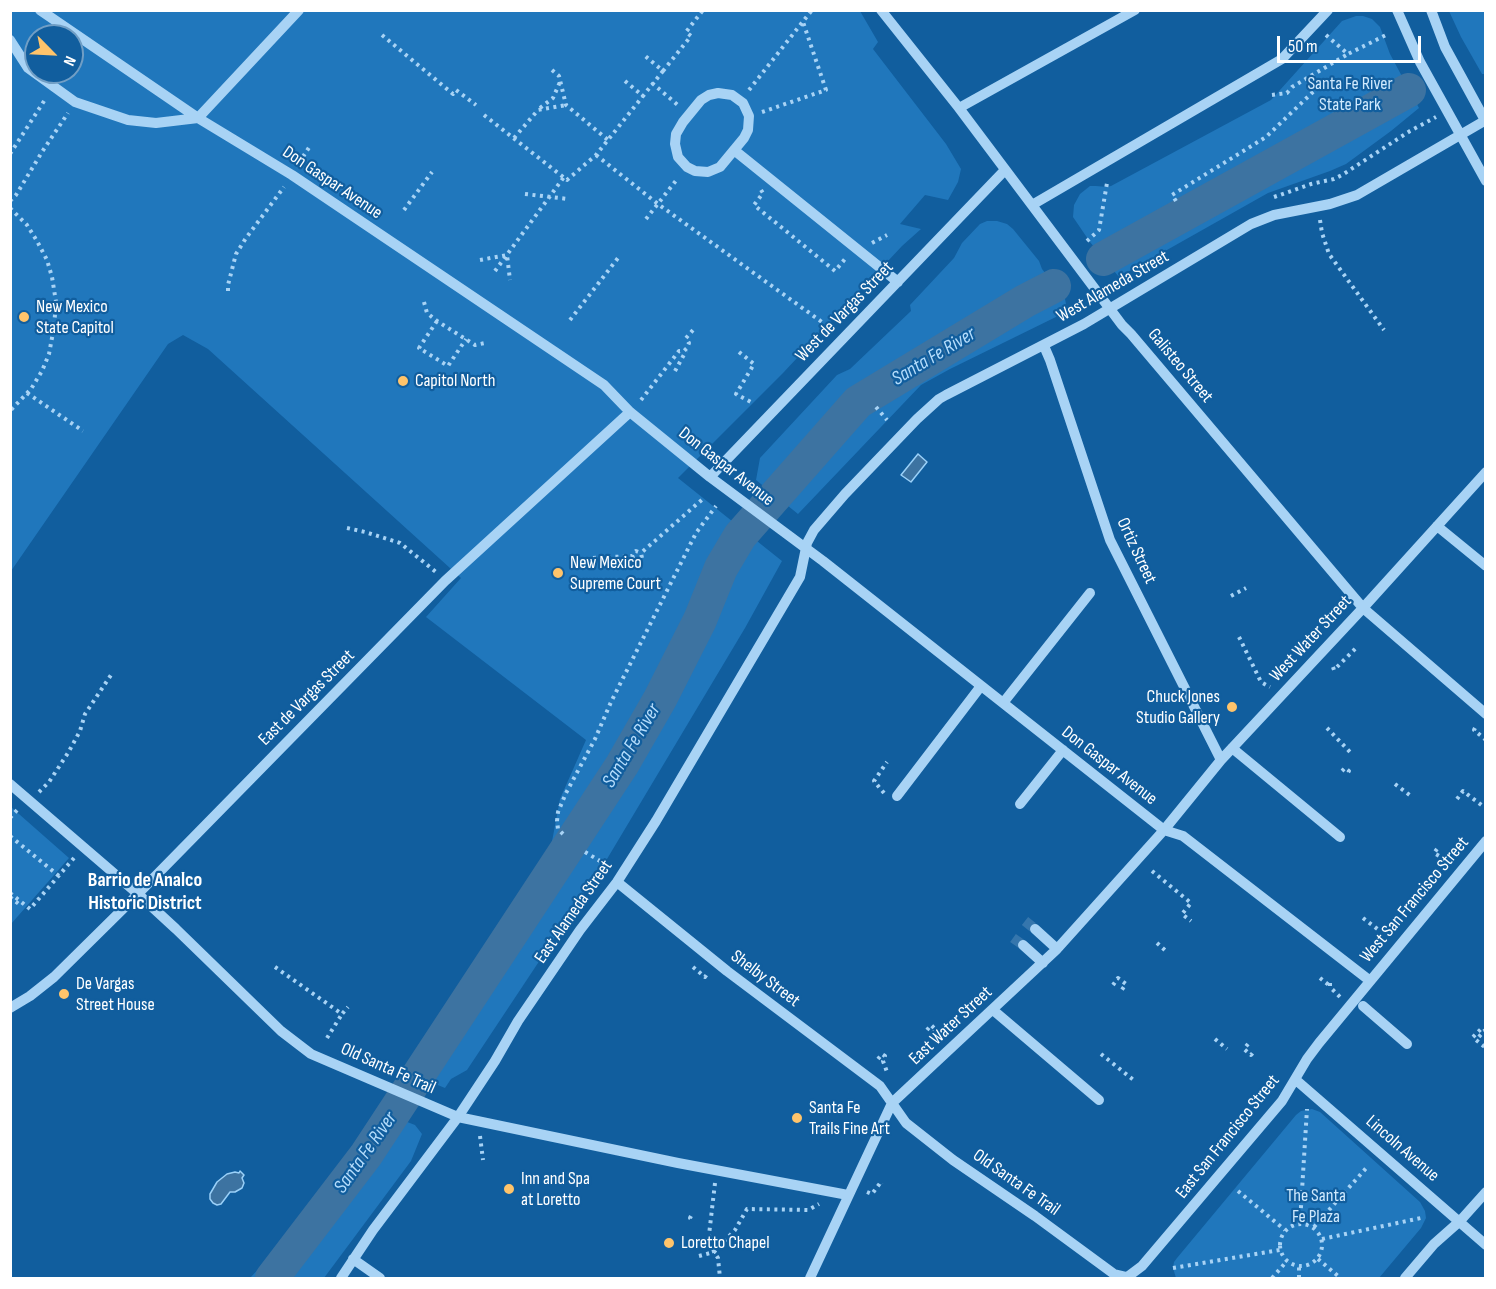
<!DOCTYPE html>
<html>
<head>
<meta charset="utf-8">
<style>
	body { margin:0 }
	#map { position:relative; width:1496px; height:1289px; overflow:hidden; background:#115e9e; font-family:"Sofia Sans Condensed",sans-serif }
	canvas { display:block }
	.frame { position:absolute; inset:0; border:12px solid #fff; pointer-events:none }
	.north { position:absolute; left:24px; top:24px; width:60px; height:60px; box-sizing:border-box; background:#115e9e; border:2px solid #709ec5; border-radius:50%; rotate:114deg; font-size:16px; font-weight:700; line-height:24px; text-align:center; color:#fff }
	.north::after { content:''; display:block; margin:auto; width:21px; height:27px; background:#ffc46b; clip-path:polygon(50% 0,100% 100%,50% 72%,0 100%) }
	.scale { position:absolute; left:1277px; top:36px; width:144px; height:27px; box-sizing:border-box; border:3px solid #fff; border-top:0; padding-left:8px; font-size:18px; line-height:21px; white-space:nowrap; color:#fff; -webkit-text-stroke:4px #115e9e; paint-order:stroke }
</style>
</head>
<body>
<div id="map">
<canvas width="1496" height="1289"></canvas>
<div class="frame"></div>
<div class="north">N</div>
<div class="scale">50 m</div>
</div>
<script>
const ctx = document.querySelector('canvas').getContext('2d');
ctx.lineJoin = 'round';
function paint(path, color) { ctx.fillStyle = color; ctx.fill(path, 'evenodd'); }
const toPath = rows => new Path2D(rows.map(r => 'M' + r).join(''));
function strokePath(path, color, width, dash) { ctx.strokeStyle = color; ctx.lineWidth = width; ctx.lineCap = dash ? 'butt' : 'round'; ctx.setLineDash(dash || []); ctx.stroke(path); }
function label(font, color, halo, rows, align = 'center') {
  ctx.font = font + ' "Sofia Sans Condensed",sans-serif'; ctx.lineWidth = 4.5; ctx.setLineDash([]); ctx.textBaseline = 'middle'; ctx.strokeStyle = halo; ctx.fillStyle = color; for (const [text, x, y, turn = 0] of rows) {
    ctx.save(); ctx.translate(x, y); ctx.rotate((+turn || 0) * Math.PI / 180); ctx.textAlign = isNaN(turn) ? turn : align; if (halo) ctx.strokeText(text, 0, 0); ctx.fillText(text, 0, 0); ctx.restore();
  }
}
paint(toPath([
	[11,11,860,11,878,42,873,49,946,144,961,169,958,182,948,200,925,195,900,224,921,229,902,246,783,373,678,478,782,561,745,628,607,859,467,1070,451,1079,445,1088,406,1072,547,868,560,799,586,740,426,617,461,578,208,349,183,335,168,344,11,571],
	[36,36,72,36,72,72,36,72],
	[1449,11,1485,11,1485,74,1482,74,1461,37],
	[1356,16,1363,16,1372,19,1380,27,1390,54,1419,108,1391,131,1346,164,1330,171,1268,193,1119,277,1090,242,1073,217,1074,205,1080,194,1090,186,1096,186,1107,187,1111,186,1271,100,1342,21],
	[987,221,997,221,1007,224,1013,229,1039,261,1042,269,1065,299,1066,304,1064,310,1060,315,950,369,921,385,798,514,756,480,760,458,837,375,850,369,911,311,910,305,954,258,962,243,980,224],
	[11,807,69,858,11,924],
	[1312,1109,1320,1112,1420,1202,1425,1211,1426,1218,1421,1228,1379,1278,1176,1278,1173,1268,1174,1262,1177,1258,1296,1115,1301,1111],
	[376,1110,415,1125,422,1134,411,1161,324,1278,250,1278,316,1208,348,1153]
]), '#2077bc');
const water = toPath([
	[918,454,927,462,911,482,901,475,918,454],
	[240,1171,244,1175,242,1178,244,1183,242,1188,235,1192,230,1192,221,1204,217,1205,213,1203,210,1199,210,1194,217,1182,227,1174,235,1172,239,1173,240,1171]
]);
paint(water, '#3d73a1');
strokePath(water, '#9ad0f8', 1.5);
strokePath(toPath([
	[1103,259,1409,90],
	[272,1278,366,1155,622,765,660,699,700,620,721,568,740,536,858,402,1025,301,1054,286]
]), '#3d73a1', 34);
strokePath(toPath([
	[1025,921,1035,929],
	[1013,938,1023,945]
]), '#3576ad', 10, [10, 5]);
strokePath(toPath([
	[382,35,453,94,456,90,476,105],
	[1326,35,1348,54,1388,34],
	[552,70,559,76,566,105,608,140],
	[663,71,691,36,686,32,703,10],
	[625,81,643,96,663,71,644,55],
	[652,83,679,106],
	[749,90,812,10],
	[1272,95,1287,93,1292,87,1348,54],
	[540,108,553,98,560,82],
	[762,112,826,90,803,22],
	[484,115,567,180,596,155,643,96],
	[514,138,538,110,566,105],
	[10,154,46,98],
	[596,155,658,204,826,325],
	[299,163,310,146],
	[761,190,763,193,754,205,835,271,845,259,847,261],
	[525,194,568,199],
	[1274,197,1311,184,1334,179,1342,175,1410,131,1436,117],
	[10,201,16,195,42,152,68,113],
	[1176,201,1172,195,1266,137,1315,90,1308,77],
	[10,208,27,225,37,241,47,260,52,277,56,302,54,327,49,354,42,371,31,389,10,411],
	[404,210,432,172],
	[646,219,678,178],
	[1320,220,1322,233,1329,254,1384,330],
	[1087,241,1099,230,1107,183],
	[872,243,887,235],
	[480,260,507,255,510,280],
	[495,271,564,177],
	[228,291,228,285,236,254,246,238,284,187],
	[424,302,427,313,437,321,475,345,485,343],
	[570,320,618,258],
	[437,321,419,348,448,366,466,339],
	[739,352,754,364,736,394,751,402],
	[675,371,686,351],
	[27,393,83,431],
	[641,400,679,351,684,351,687,348,689,343,686,338,693,330],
	[876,407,887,420],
	[347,528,365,532,400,543,410,551,436,572],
	[632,556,635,561,637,562,641,560,642,558,641,553,705,497],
	[593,558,632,556,633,553,636,551,641,553],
	[1231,596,1246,588],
	[1239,637,1261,682,1270,687],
	[1333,667,1334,670,1358,646],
	[1327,728,1350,752],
	[1475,728,1474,730,1486,740],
	[1342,771,1345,768,1349,771,1345,775],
	[1395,784,1411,796],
	[39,792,49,782,68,753,80,731,85,714,111,675],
	[884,793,874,781,887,762],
	[1457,799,1463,791,1484,807],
	[10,818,18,809],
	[563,834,558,829,557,821,558,812,566,793,595,739,611,702,696,533,716,506],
	[10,836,59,876],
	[1437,849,1434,853,1443,858],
	[585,852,605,864],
	[1152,871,1191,903,1182,914,1191,921],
	[10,893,30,909,74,858],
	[10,897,20,905],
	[1363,918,1380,931],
	[1157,943,1167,952],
	[275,967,342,1014,348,1007],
	[693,967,705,977,707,974,708,975],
	[1320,978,1330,986],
	[1330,983,1330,987,1340,997],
	[1113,985,1118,978,1126,984,1121,991],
	[927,1030,931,1025,936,1030,931,1035],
	[1473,1037,1482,1028,1485,1030,1476,1040,1486,1048],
	[327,1038,342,1014],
	[1215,1039,1227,1049],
	[1248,1044,1244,1049,1251,1055,1255,1050],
	[1101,1054,1136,1082],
	[878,1059,882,1054,885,1056,883,1061,887,1072],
	[480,1136,483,1160],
	[715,1183,709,1235,714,1252,718,1258,720,1278],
	[1238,1191,1285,1230],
	[867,1192,872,1194,881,1182,882,1184],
	[691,1216,690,1218,691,1219,692,1217],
	[1300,1223,1307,1109],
	'1280 1245a21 21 0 1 1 42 0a21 21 0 1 1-42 0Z',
	[1314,1227,1368,1166],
	[1322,1239,1421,1218],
	[699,1256,714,1252,735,1230,747,1209,808,1210,819,1204],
	[1318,1259,1338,1276],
	[1173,1268,1280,1250],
	[1272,1278,1287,1261],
	[1299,1278,1299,1266]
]), '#a8d3f5', 4, [3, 4.5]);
strokePath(toPath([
	[40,10,198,118,292,175,604,385,630,412,710,477,823,561,1164,830,1183,836,1369,980],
	[881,10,959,108,1122,325,1131,334,1352,595,1363,608,1486,714],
	[1397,10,1420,62,1486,181],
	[1431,10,1445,47,1486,122],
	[10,40,28,68,75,102,128,120,156,123,198,118,299,10],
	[718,93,732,95,743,103,749,116,748,130,744,138,720,167,708,172,695,171,687,167,678,157,675,144,676,134,683,122,701,100,709,95,718,93],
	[959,108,1135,10],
	[734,150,898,282],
	[1032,205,1282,59,1328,10],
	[1044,346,1050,360,1110,540,1221,760],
	[710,477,1005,170],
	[1437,526,1486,566],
	[1003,703,1090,593],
	[1232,748,1340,837],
	[10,784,138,894,176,929,281,1031,311,1054,458,1117,678,1163,848,1195],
	[897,796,981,686],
	[1020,804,1063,750],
	[617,882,727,971,880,1086,906,1123,953,1160,1035,1216,1114,1274,1131,1278],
	[1035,929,1057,949],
	[1023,945,1043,963],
	[1363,1006,1407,1044],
	[10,1008,30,996,54,977,130,902,445,581,630,412],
	[993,1010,1099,1100],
	[1296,1080,1486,1245],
	[353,1259,380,1278],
	[341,1278,373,1230,458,1117,495,1061,518,1021,580,930,617,882,656,821,800,577,807,543,814,530,845,494,917,419,939,399,946,395,1084,324,1251,224,1274,215,1330,204,1357,195,1486,120],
	[810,1278,892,1103,1057,949,1164,830,1221,760,1363,608,1486,472],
	[1126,1278,1142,1266,1282,1101,1307,1059,1319,1043,1486,841],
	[1405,1278,1434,1244,1460,1221,1486,1192]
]), '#a8d3f5', 10);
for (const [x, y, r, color] of [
	[24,317,6,"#ffc46b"],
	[403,381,6,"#ffc46b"],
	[558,573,6,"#ffc46b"],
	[1232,707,6,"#ffc46b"],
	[64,994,6,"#ffc46b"],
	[797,1118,6,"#ffc46b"],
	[509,1189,6,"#ffc46b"],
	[669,1243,6,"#ffc46b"]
]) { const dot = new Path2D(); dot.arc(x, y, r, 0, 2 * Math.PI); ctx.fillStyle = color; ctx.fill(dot); strokePath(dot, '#115e9e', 2); }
label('18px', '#d0eafe', '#115e9e', [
	["Santa Fe River",1350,84],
	["State Park",1350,105],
	["The Santa",1316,1196],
	["Fe Plaza",1316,1217]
]);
label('18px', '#fff', '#115e9e', [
	["Don Gaspar Avenue",332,183,34],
	["West Alameda Street",1113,287,-30],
	["West de Vargas Street",845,312,-46],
	["Galisteo Street",1180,366,50],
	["Don Gaspar Avenue",726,467,38],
	["Ortiz Street",1136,551,65],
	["West Water Street",1311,639,-47],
	["East de Vargas Street",307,698,-45],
	["Don Gaspar Avenue",1109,766,38],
	["West San Francisco Street",1415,900,-50],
	["East Alameda Street",574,912,-55],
	["Shelby Street",765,979,37],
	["East Water Street",951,1026,-43],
	["Old Santa Fe Trail",388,1069,24],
	["East San Francisco Street",1228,1137,-51],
	["Lincoln Avenue",1402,1149,41],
	["Old Santa Fe Trail",1016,1183,35]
]);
label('18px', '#fff', '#115e9e', [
	["New Mexico",36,307],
	["State Capitol",36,328],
	["Capitol North",415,381],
	["New Mexico",570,563],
	["Supreme Court",570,584],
	["Chuck Jones",1220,697,"right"],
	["Studio Gallery",1220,718,"right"],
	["De Vargas",76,984],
	["Street House",76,1005],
	["Santa Fe",809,1108],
	["Trails Fine Art",809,1129],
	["Inn and Spa",521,1179],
	["at Loretto",521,1200],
	["Loretto Chapel",681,1243]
], 'left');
label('italic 20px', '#b4dcfb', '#115e9e', [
	["Santa Fe River",934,357,-31],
	["Santa Fe River",632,746,-59],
	["Santa Fe River",366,1153,-55]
]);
label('bold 20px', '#fff', '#115e9e', [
	["Barrio de Analco",145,881],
	["Historic District",145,904]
]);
</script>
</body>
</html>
